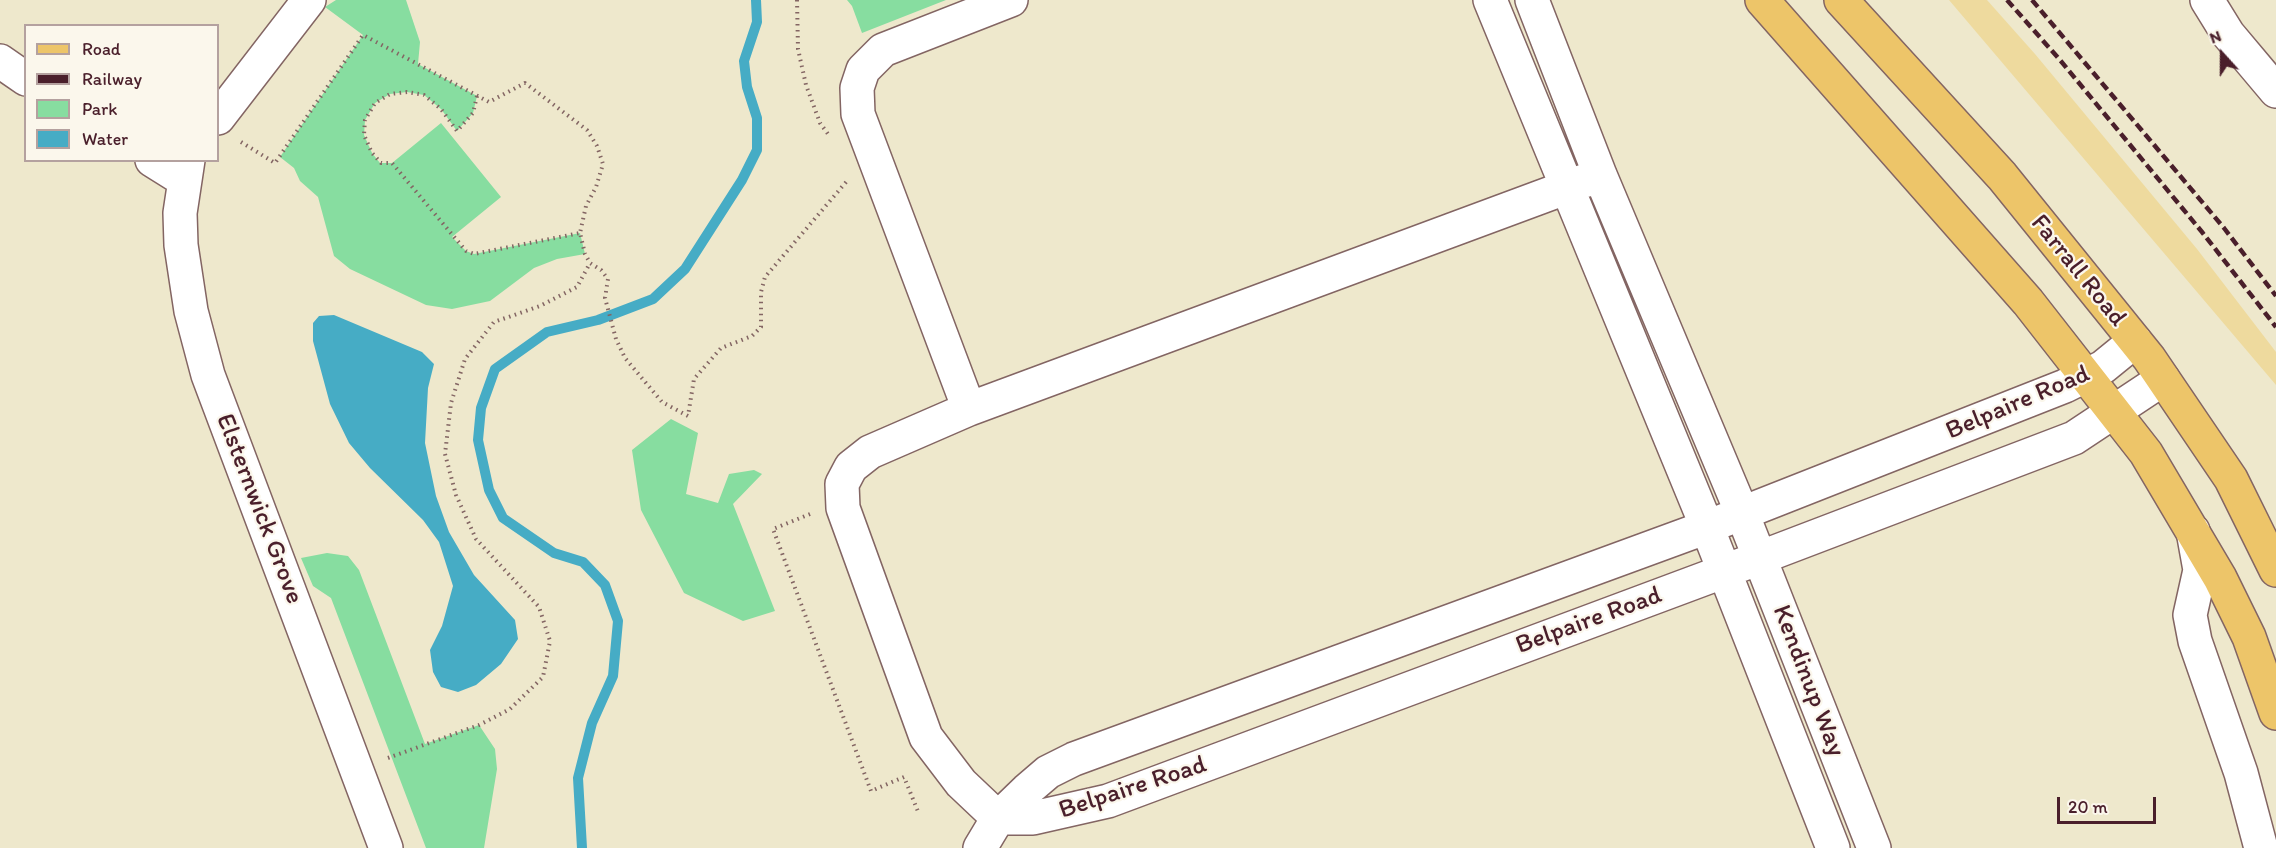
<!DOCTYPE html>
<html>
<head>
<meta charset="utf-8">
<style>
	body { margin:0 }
	#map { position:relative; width:2276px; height:848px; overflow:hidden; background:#eee8cc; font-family:Itim,sans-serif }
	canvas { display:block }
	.legend { position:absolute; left:24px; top:24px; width:195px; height:138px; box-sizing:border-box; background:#fbf7ec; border:2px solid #b4a19f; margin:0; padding:8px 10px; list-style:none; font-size:18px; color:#4a1f2b }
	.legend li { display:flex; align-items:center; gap:12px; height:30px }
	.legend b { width:30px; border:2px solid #b4a19f }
	.north { position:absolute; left:2192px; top:24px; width:60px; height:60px; -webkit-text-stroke:4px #fbf7ec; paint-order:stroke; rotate:339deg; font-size:16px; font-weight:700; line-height:24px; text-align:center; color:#4a1f2b }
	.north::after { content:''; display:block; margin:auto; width:21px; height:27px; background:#4a1f2b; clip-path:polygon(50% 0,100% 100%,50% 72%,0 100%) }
	.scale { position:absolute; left:2057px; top:797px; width:99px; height:27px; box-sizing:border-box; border:3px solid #4a1f2b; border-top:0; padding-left:8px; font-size:18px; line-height:21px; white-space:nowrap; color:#4a1f2b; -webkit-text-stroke:4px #fbf7ec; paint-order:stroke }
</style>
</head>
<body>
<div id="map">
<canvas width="2276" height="848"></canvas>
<ul class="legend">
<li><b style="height:8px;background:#edc569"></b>Road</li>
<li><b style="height:8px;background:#4a1f2b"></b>Railway</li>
<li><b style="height:16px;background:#87dda0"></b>Park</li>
<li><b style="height:16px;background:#46acc5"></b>Water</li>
</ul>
<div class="north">N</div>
<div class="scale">20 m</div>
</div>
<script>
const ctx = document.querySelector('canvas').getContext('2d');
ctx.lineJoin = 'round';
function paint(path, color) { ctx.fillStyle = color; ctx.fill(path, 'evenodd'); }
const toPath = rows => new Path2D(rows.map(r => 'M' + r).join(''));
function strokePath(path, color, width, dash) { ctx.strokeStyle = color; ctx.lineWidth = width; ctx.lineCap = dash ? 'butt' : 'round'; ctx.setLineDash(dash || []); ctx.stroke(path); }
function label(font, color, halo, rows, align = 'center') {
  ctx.font = font + ' Itim,sans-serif'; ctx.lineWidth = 4.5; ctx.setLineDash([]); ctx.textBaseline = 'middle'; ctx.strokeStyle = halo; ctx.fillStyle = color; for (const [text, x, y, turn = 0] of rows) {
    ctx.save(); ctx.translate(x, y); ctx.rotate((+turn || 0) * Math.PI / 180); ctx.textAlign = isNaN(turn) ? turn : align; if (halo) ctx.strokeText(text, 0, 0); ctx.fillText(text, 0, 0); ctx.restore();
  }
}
paint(toPath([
	[336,0,406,0,420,42,418,64,477,96,473,113,457,131,441,109,424,95,407,92,390,94,375,103,365,120,364,135,372,153,380,163,392,163,441,123,501,197,452,237,466,251,474,254,580,233,585,254,557,259,534,268,490,301,452,309,426,305,350,269,334,256,318,197,300,181,294,168,280,157,363,35,325,7],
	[847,0,946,0,862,33,852,6],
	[671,419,698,433,686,494,718,503,729,474,754,470,762,474,733,504,775,611,743,621,684,593,641,510,632,450],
	[327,553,348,556,359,570,425,744,479,725,495,749,497,769,484,848,426,848,331,598,313,586,301,558]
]), '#87dda0');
paint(toPath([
	[1949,0,1987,0,2035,54,2197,249,2276,352,2276,385]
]), '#eeda9e');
paint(toPath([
	[334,315,422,352,434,364,428,388,425,443,436,496,449,532,474,575,515,620,518,639,501,664,476,685,458,692,441,687,433,672,430,650,442,626,453,586,439,542,423,520,370,468,349,443,330,404,313,341,313,323,319,316]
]), '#46acc5');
strokePath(toPath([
	[582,848,578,778,592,723,613,676,618,621,605,585,583,562,554,553,503,518,489,490,478,440,481,408,495,369,547,332,598,320,653,299,685,269,742,180,757,150,757,118,747,87,744,61,757,22,756,0]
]), '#46acc5', 10);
const minor = toPath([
	[1490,0,1707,527,1833,848],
	[1532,0,1600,175,1742,513,1874,848],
	[2207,0,2228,34,2276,91],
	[0,61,26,79],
	[218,118,309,0],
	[152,160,184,180],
	[188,160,180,213,181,245,191,311,208,375,386,848],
	[969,409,858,114,857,88,863,70,883,50,1011,0],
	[2193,531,2200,570,2190,615,2195,641,2241,773,2261,848],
	[998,818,1033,818,1108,801,1725,571,2074,438,2163,379],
	[998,818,961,783,926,737,843,508,842,484,851,467,870,452,969,409,1600,175],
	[980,848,998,818,1027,790,1048,772,1074,759,1707,527,2065,386,2103,367,2135,341]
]);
const major = toPath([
	[1762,0,2028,302,2146,453,2220,578,2249,637,2276,713],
	[1841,0,2002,176,2149,358,2231,479,2276,570]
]);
strokePath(minor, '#836563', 36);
strokePath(major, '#836563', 36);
strokePath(toPath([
	[797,0,798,49,806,85,820,123,828,134],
	[477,96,473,113,457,131,441,109,424,95,407,92,390,94,375,103,365,120,364,135,372,153,381,163,392,163,466,251,474,254,580,233],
	[241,142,275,163,363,35,489,102,525,83,587,130,597,146,603,164,596,187,586,206,580,233,585,254,590,263,601,270,608,279,605,298,616,339,625,358,662,402,688,416,694,379,721,348,752,336,761,327,761,292,765,277,847,181],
	[810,514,773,529,871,791,904,777,919,814],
	[388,758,479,725,510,709,543,677,550,641,539,607,476,539,456,495,445,454,451,403,465,359,494,322,540,306,577,287,590,263]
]), '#836563', 4, [1.5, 4.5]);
strokePath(minor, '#fff', 33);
strokePath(major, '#edc569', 33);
strokePath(toPath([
	[2007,0,2060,60,2202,232,2276,327],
	[2032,0,2224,228,2276,296]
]), '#4a1f2b', 4.5, [9, 4.5]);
label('26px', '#4a1f2b', '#fbf7ec', [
	["Farrall Road",2078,271,51],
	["Belpaire Road",2018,403,-23],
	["Elsternwick Grove",259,509,69],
	["Belpaire Road",1589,621,-20],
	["Kendinup Way",1808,681,69],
	["Belpaire Road",1133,788,-18]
]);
</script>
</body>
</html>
